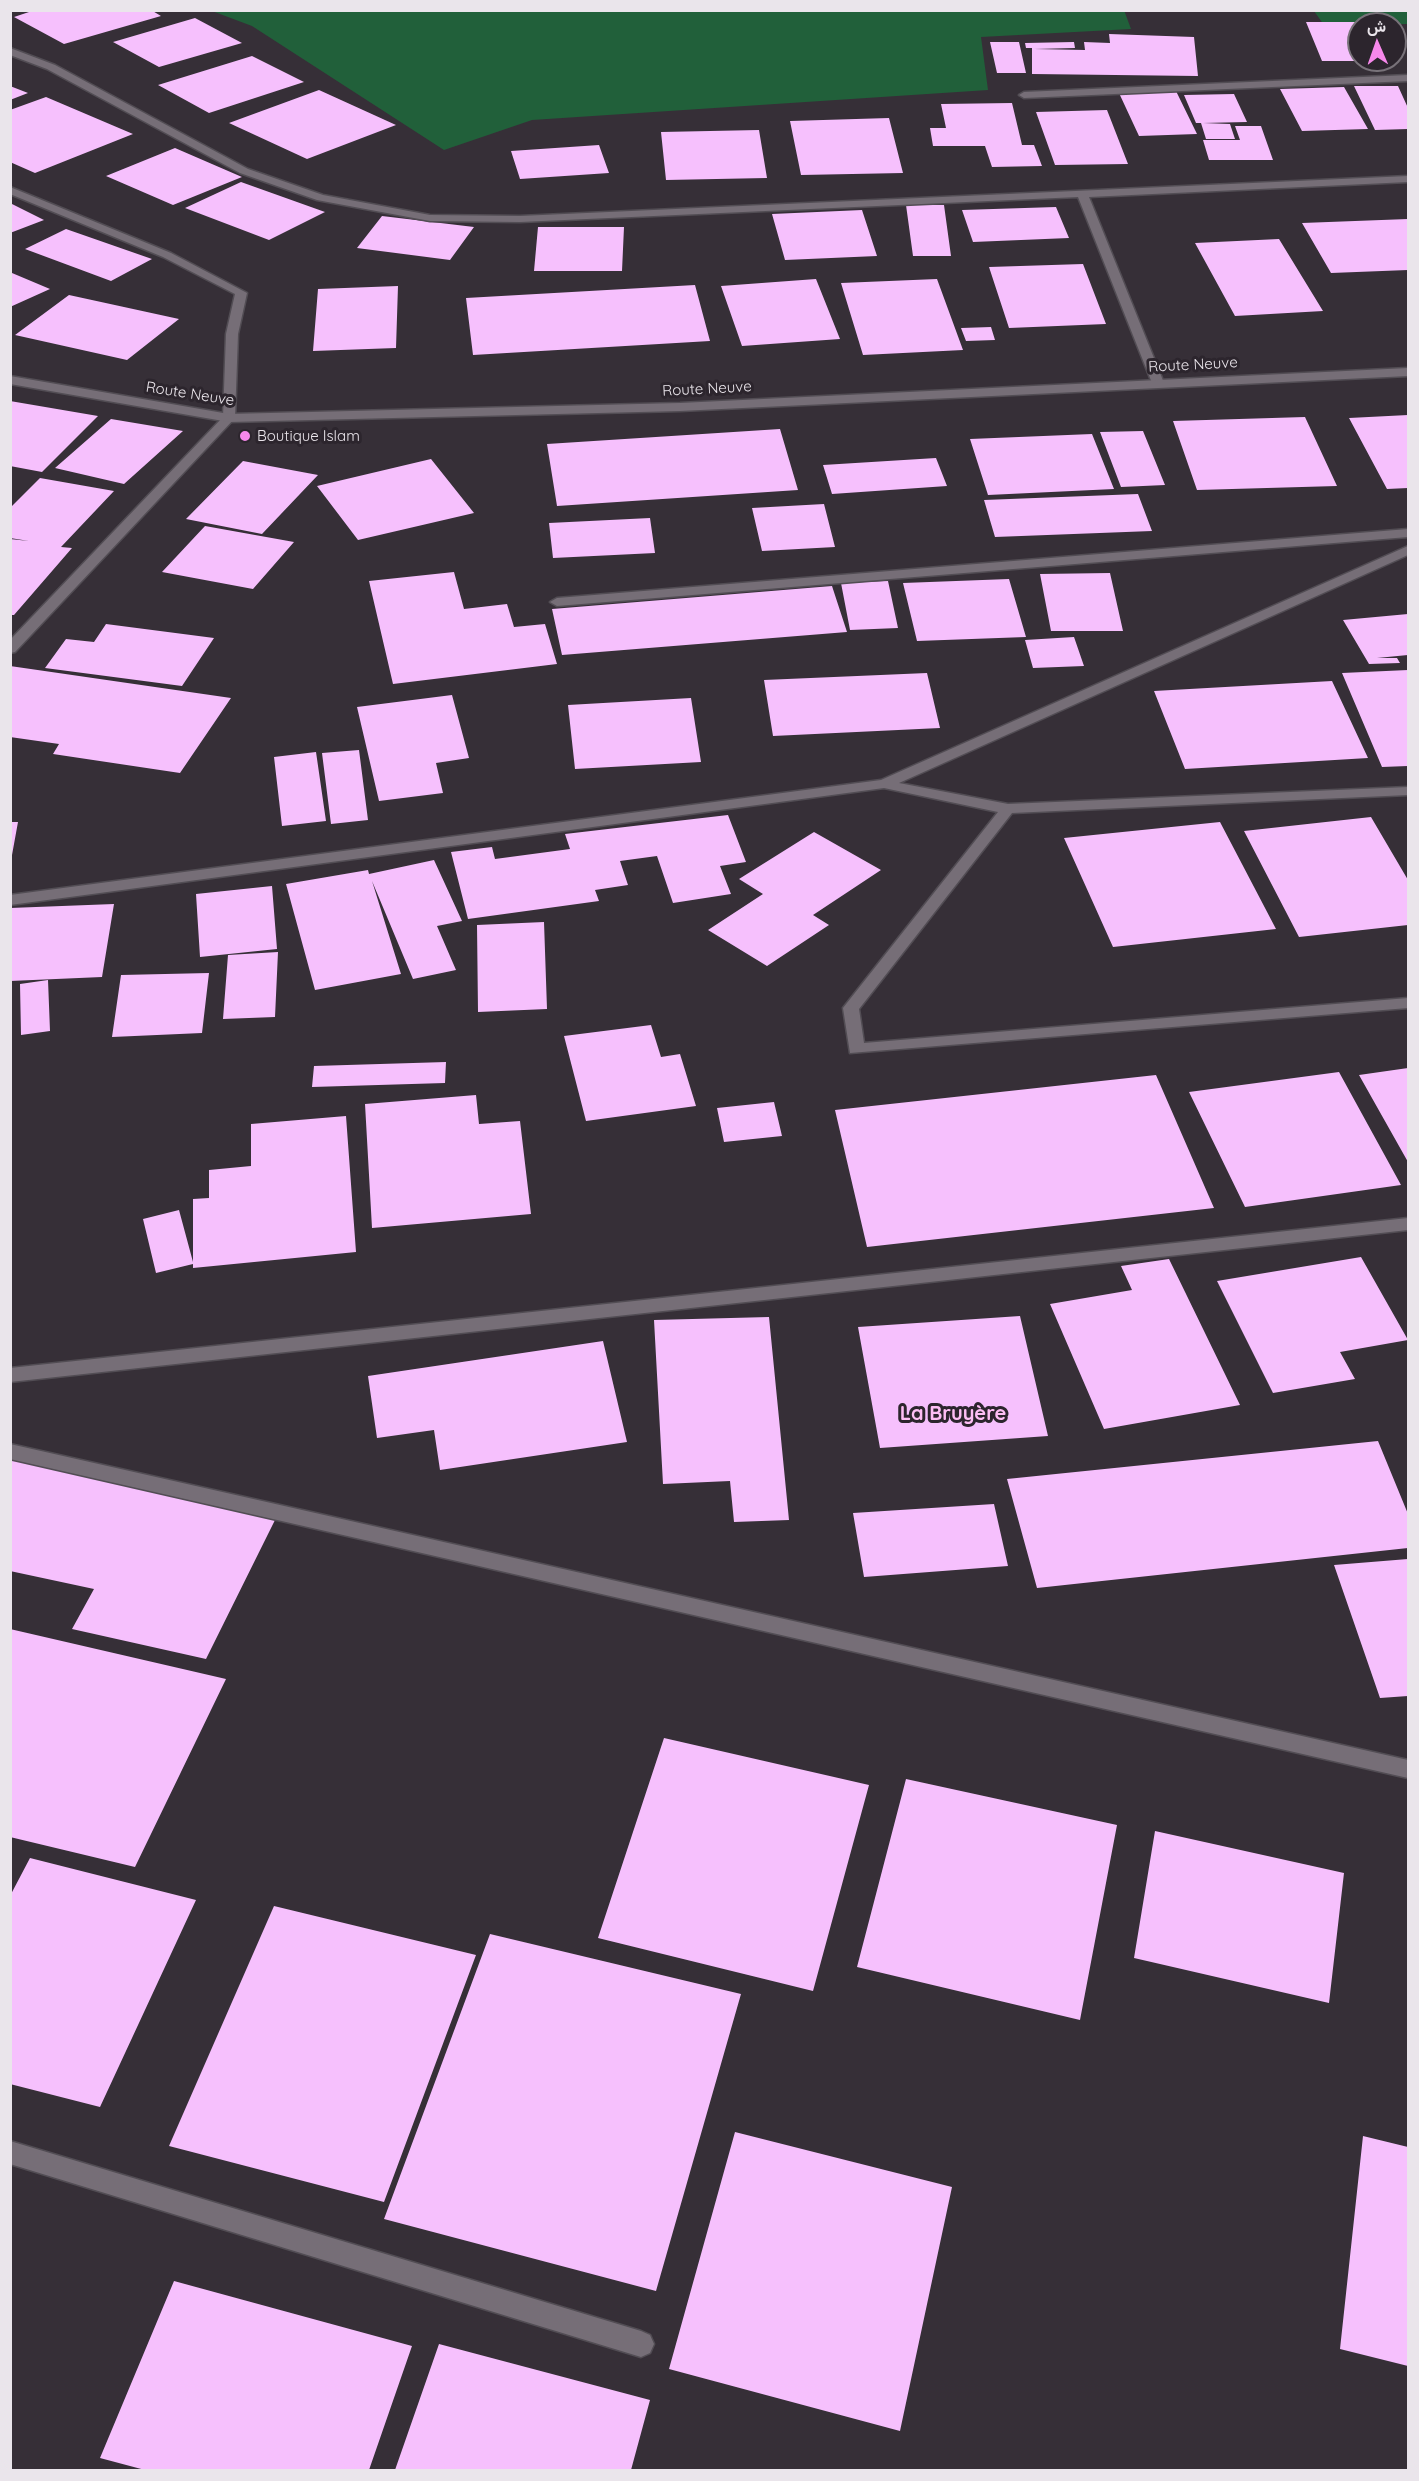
<!DOCTYPE html>
<html>
<head>
<meta charset="utf-8">
<style>
	body { margin:0 }
	#map { position:relative; width:1419px; height:2481px; overflow:hidden; background:#362f37; font-family:Quicksand,Vazirmatn,sans-serif }
	canvas { display:block }
	.frame { position:absolute; inset:0; border:12px solid #eae5eb; pointer-events:none }
	.north { position:absolute; left:1347px; top:12px; width:60px; height:60px; box-sizing:border-box; background:#2c252d; border:2px solid #787279; border-radius:50%; rotate:358deg; font-size:16px; font-weight:700; line-height:24px; text-align:center; color:#eae5eb }
	.north::after { content:''; display:block; margin:auto; width:21px; height:27px; background:#f788eb; clip-path:polygon(50% 0,100% 100%,50% 72%,0 100%) }
</style>
</head>
<body>
<div id="map">
<canvas width="1419" height="2481"></canvas>
<div class="frame"></div>
<div class="north">ش</div>
</div>
<script>
const ctx = document.querySelector('canvas').getContext('2d');
ctx.lineJoin = 'round';
function paint(path, color) { ctx.fillStyle = color; ctx.fill(path, 'evenodd'); }
const toPath = rows => new Path2D(rows.map(r => 'M' + r).join(''));
function strokePath(path, color, width, dash) { ctx.strokeStyle = color; ctx.lineWidth = width; ctx.lineCap = dash ? 'butt' : 'round'; ctx.setLineDash(dash || []); ctx.stroke(path); }
function label(font, color, halo, rows, align = 'center') {
  ctx.font = font + ' Quicksand,sans-serif'; ctx.lineWidth = 6; ctx.setLineDash([]); ctx.textBaseline = 'middle'; ctx.strokeStyle = halo; ctx.fillStyle = color; for (const [text, x, y, turn = 0] of rows) {
    ctx.save(); ctx.translate(x, y); ctx.rotate((+turn || 0) * Math.PI / 180); ctx.textAlign = isNaN(turn) ? turn : align; if (halo) ctx.strokeText(text, 0, 0); ctx.fillText(text, 0, 0); ctx.restore();
  }
}
paint(toPath([
	[1124,10,1131,29,981,37,988,90,532,120,444,150,252,26,212,11],
	[1314,11,1408,11,1408,24,1324,25]
]), '#21603a');
paint(toPath([
	[35,10,151,10,161,16,64,44,14,17],
	[195,18,242,43,159,67,113,42],
	[1306,22,1356,22,1359,28,1359,61,1322,61],
	[1109,34,1194,37,1198,76,1032,74,1032,48,1026,48,1025,43,1074,42,1075,48,1034,49,1085,50,1084,42,1110,43],
	[990,42,1019,42,1026,73,997,73],
	[252,56,304,82,209,113,158,85],
	[10,86,28,93,10,100],
	[1354,86,1398,86,1408,108,1408,129,1375,130],
	[1344,87,1368,129,1302,131,1280,89],
	[319,90,396,125,307,159,229,123],
	[1176,91,1197,134,1139,136,1119,93],
	[1234,94,1247,122,1203,123,1230,124,1235,139,1206,139,1201,123,1196,123,1184,95],
	[46,97,133,134,35,173,10,162,10,110],
	[1012,103,1022,145,1034,145,1042,166,992,167,985,146,933,146,930,128,946,128,941,104],
	[1107,110,1128,164,1055,165,1036,112],
	[889,118,903,173,801,175,790,121],
	[1235,126,1261,126,1273,160,1209,160,1203,140,1240,140],
	[759,130,767,178,666,180,661,132],
	[599,145,609,173,520,179,511,151],
	[175,148,242,177,173,205,106,176],
	[241,182,325,212,269,240,185,208],
	[10,203,44,220,10,233],
	[906,205,944,205,951,256,913,256],
	[1056,207,1069,238,973,242,962,210],
	[862,210,877,256,785,260,772,214],
	[382,216,474,227,450,260,357,248],
	[1408,219,1408,270,1331,273,1302,223],
	[538,227,624,227,622,271,534,271],
	[66,229,152,259,111,281,25,249],
	[1279,239,1323,311,1235,316,1195,243],
	[1083,264,1106,324,1009,328,989,267],
	[12,273,50,289,10,307],
	[816,279,840,339,742,346,721,286],
	[937,279,963,350,863,355,841,283],
	[695,285,710,341,473,355,466,298],
	[398,286,396,348,313,351,318,289],
	[69,295,179,319,127,360,15,335],
	[991,327,995,340,966,341,961,328],
	[10,401,98,416,42,472,10,466],
	[1408,415,1408,488,1387,489,1349,418],
	[1305,417,1337,486,1197,490,1173,421],
	[111,419,183,431,124,484,55,468],
	[780,429,798,490,557,506,547,444],
	[1143,431,1165,485,1121,487,1100,432],
	[1092,434,1114,489,988,495,970,439],
	[936,458,947,486,832,494,823,465],
	[431,459,474,513,358,540,317,486],
	[243,461,318,475,262,534,186,519],
	[40,478,114,491,61,547,72,548,14,615,10,615,10,539,29,541,10,538,10,508],
	[1138,494,1152,531,995,537,984,500],
	[824,504,835,547,762,551,752,508],
	[650,518,655,553,553,558,549,523],
	[205,526,294,542,253,589,162,572],
	[454,572,464,609,507,604,514,627,545,624,557,664,393,684,369,581],
	[1110,573,1123,631,1051,631,1040,574],
	[1009,579,1026,637,917,641,903,583],
	[888,581,898,628,850,630,841,583],
	[832,586,847,632,562,655,552,609],
	[1408,614,1408,655,1377,658,1397,658,1400,663,1369,664,1343,620],
	[106,624,214,638,182,686,45,668,66,639,94,642],
	[1074,637,1084,666,1033,668,1025,640],
	[10,666,231,698,180,773,53,754,59,744,10,737],
	[1408,670,1408,766,1382,767,1342,673],
	[927,673,940,728,773,736,764,680],
	[1332,681,1368,758,1185,769,1154,691],
	[452,695,469,758,436,763,443,793,379,801,357,707],
	[691,698,701,762,575,769,568,705],
	[359,750,368,820,331,824,322,753],
	[316,752,326,821,282,826,274,757],
	[728,815,746,862,720,866,731,894,673,903,657,856,620,861,628,885,595,890,599,901,468,919,451,852,492,847,495,859,570,849,565,834],
	[1371,817,1408,880,1408,925,1299,937,1244,831],
	[10,822,18,822,12,855,10,855],
	[1220,822,1276,929,1113,947,1064,838],
	[814,832,881,870,813,915,829,925,767,966,708,930,763,894,739,879],
	[434,860,462,921,437,926,456,970,413,979,372,881,401,974,315,990,286,884,368,870,369,874],
	[272,886,277,949,200,957,196,894],
	[114,904,102,977,10,981,10,908],
	[544,922,547,1009,478,1012,477,925],
	[278,952,275,1017,223,1019,228,955],
	[209,973,202,1033,112,1037,121,975],
	[48,980,50,1031,21,1035,20,984],
	[651,1025,661,1057,680,1054,696,1106,586,1121,564,1036],
	[446,1062,445,1083,312,1087,314,1066],
	[1408,1068,1408,1162,1359,1075],
	[1339,1072,1401,1185,1245,1207,1189,1092],
	[1156,1075,1214,1208,867,1247,835,1110],
	[476,1095,479,1124,520,1121,531,1214,372,1228,365,1104],
	[774,1102,782,1136,724,1142,717,1108],
	[346,1116,356,1252,193,1268,193,1264,156,1273,143,1219,179,1210,193,1262,193,1199,209,1198,209,1170,251,1166,251,1124],
	[1361,1257,1408,1340,1340,1352,1355,1379,1273,1393,1217,1281],
	[1169,1259,1240,1405,1104,1429,1050,1304,1132,1290,1121,1266],
	[1020,1316,1048,1436,880,1448,858,1327],
	[769,1317,789,1520,734,1522,730,1481,663,1484,654,1320],
	[603,1341,627,1442,440,1470,434,1430,377,1438,368,1376],
	[1378,1441,1408,1514,1408,1548,1037,1588,1007,1479],
	[12,1460,276,1518,206,1659,72,1629,94,1589,10,1571],
	[994,1504,1008,1566,864,1577,853,1513],
	[1408,1559,1408,1696,1380,1698,1334,1565],
	[10,1629,226,1679,135,1867,10,1837],
	[664,1738,869,1785,813,1991,598,1938],
	[906,1779,1117,1825,1080,2020,857,1967],
	[1155,1831,1344,1873,1329,2003,1134,1958],
	[30,1858,196,1900,100,2107,10,2084,10,1896],
	[274,1906,476,1955,384,2202,169,2146],
	[490,1934,741,1994,656,2291,384,2219],
	[735,2132,952,2187,900,2431,669,2369],
	[1363,2136,1408,2147,1408,2366,1340,2349],
	[174,2281,412,2346,369,2470,145,2470,100,2458],
	[439,2344,650,2400,631,2470,395,2470]
]), '#f6c0fd');
const minor = toPath([
	[10,48,55,65,248,169,323,195,430,215,520,216,1408,176,1408,182,1089,197,1164,383,1158,387,1152,383,1078,197,520,222,430,221,317,200,240,173,47,69,10,55,10,48],
	[1408,75,1408,81,1024,98,1019,95,1024,92,1408,75],
	[10,187,171,253,247,293,238,334,235,418,15,652,10,653,10,640,223,417,226,334,235,294,163,257,10,194,10,187],
	[1408,529,1408,537,557,606,550,602,557,598,1408,529],
	[1408,546,1408,555,899,783,1008,804,1408,787,1408,795,1012,813,859,1009,864,1043,1408,998,1408,1008,850,1053,843,1008,998,812,884,788,10,905,10,895,881,780,1408,546],
	[1408,1218,1408,1230,10,1382,10,1368,1408,1218],
	[10,1444,1408,1760,1408,1778,10,1459,10,1444],
	[10,2141,641,2331,650,2335,654,2344,650,2353,641,2357,10,2164,10,2141]
]);
const secondary = toPath([
	[1408,368,1408,376,680,411,229,422,10,384,10,376,229,414,680,403,1408,368]
]);
strokePath(minor, '#524d54', 3);
strokePath(secondary, '#524d54', 3);
paint(minor, '#766e77');
paint(secondary, '#766e77');
for (const [x, y, r, color] of [
	[245,436,6,"#f788eb"]
]) { const dot = new Path2D(); dot.arc(x, y, r, 0, 2 * Math.PI); ctx.fillStyle = color; ctx.fill(dot); strokePath(dot, '#2c252d', 2); }
label('15px', '#eae5eb', '#2c252d', [
	["Route Neuve",1193,365,-3],
	["Route Neuve",707,389,-3],
	["Route Neuve",190,394,9]
]);
label('15px', '#eae5eb', '#2c252d', [
	["Boutique Islam",257,436]
], 'left');
label('bold 20px', '#fdbef4', '#2c252d', [
	["La Bruyère",953,1414]
]);
</script>
</body>
</html>
